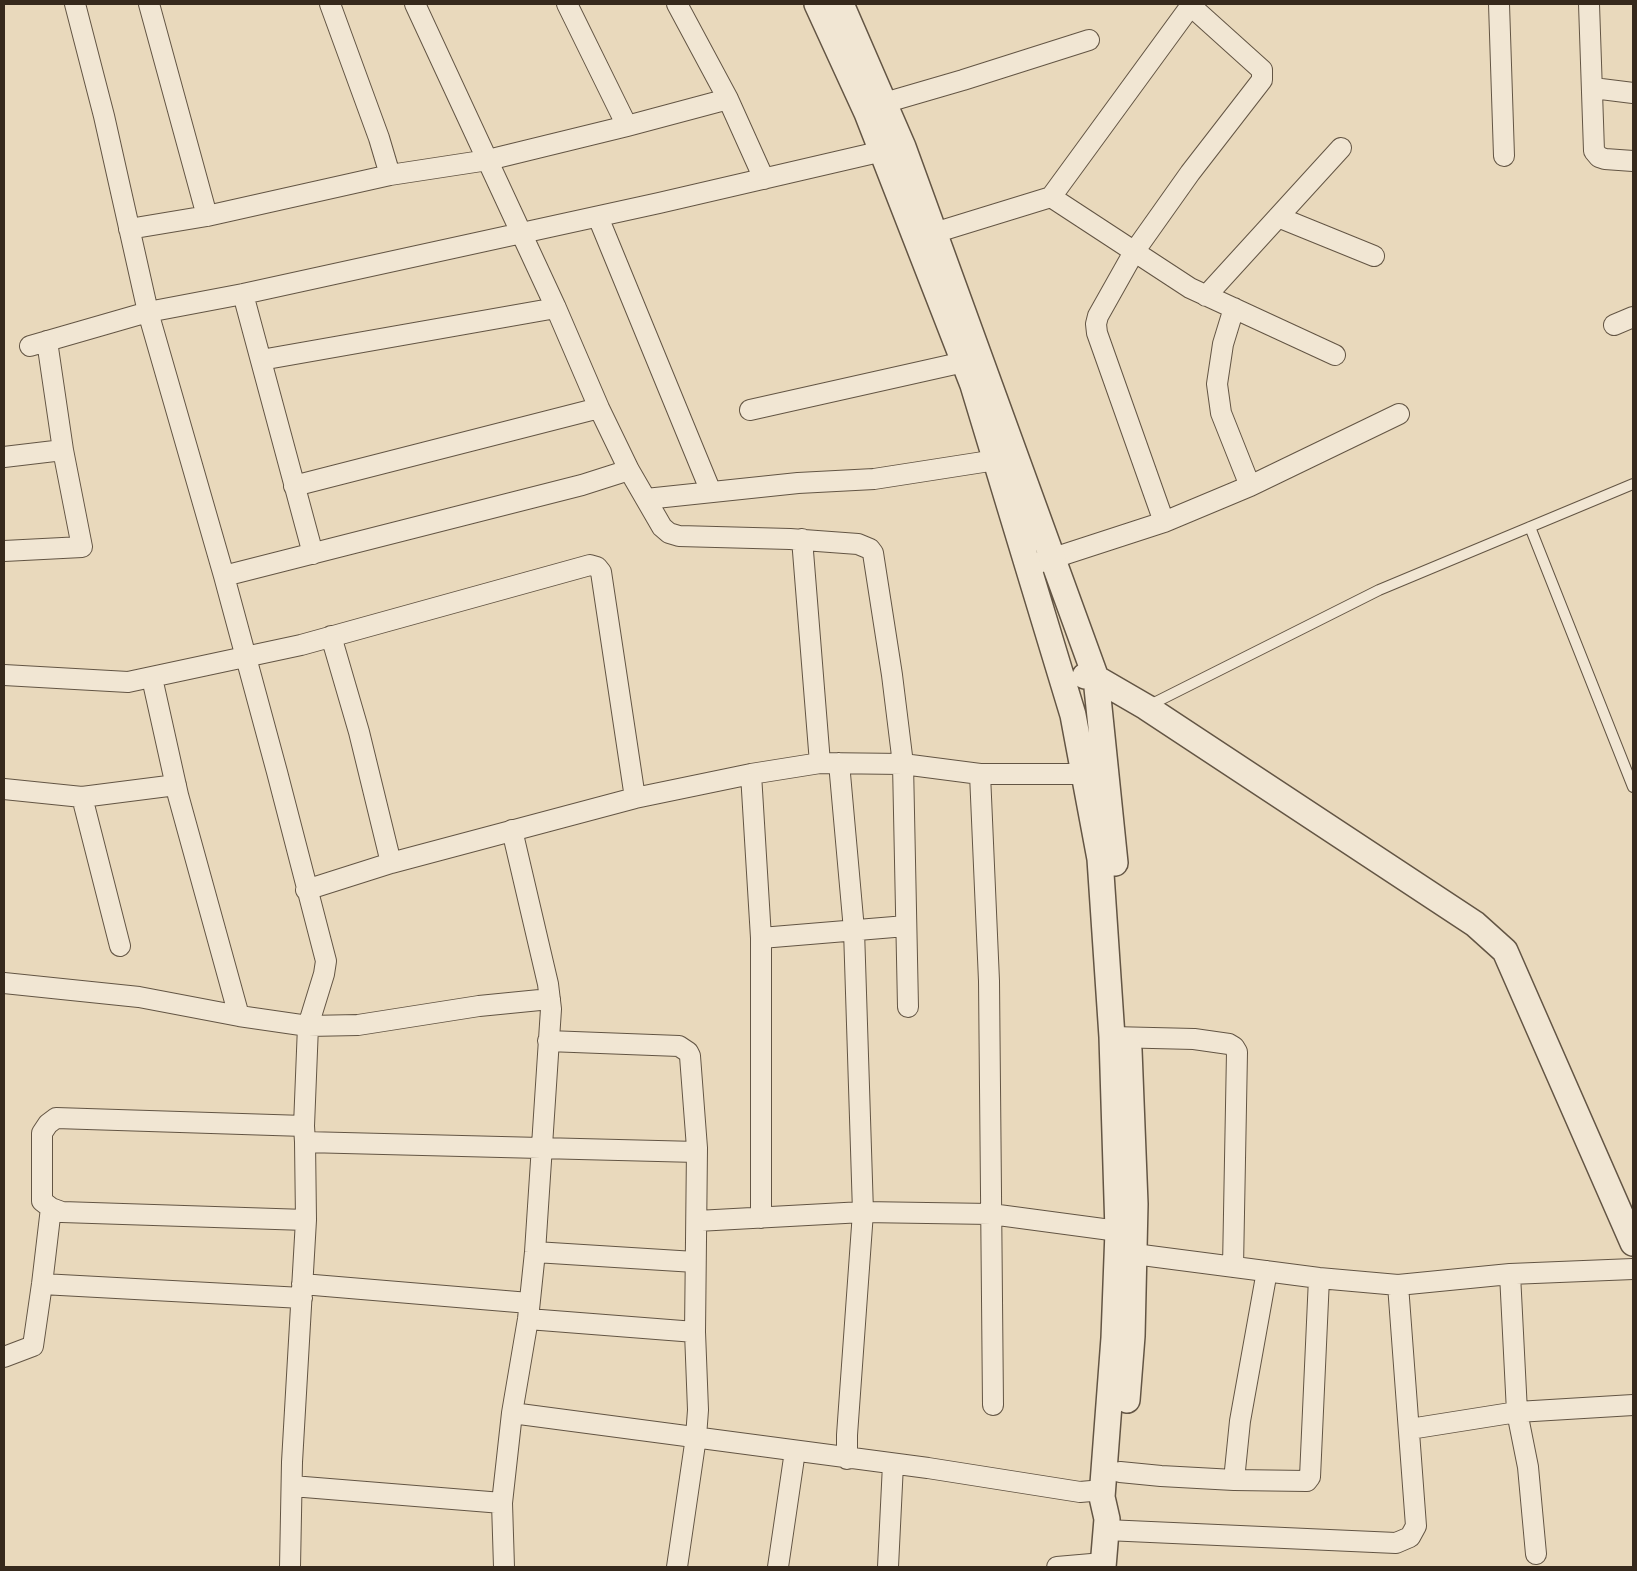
<!DOCTYPE html>
<html>
<head>
<meta charset="utf-8">
<style>
	body { margin:0 }
	#map { position:relative; width:1637px; height:1571px; overflow:hidden; background:#e9d9bc; font-family:"IM FELL DW Pica",serif }
	canvas { display:block }
	.frame { position:absolute; inset:0; border:5px solid #36291c; pointer-events:none }
</style>
</head>
<body>
<div id="map">
<canvas width="1637" height="1571"></canvas>
<div class="frame"></div>
</div>
<script>
const ctx = document.querySelector('canvas').getContext('2d');
ctx.lineJoin = 'round';
const toPath = rows => new Path2D(rows.map(r => 'M' + r).join(''));
function strokePath(path, color, width, dash) { ctx.strokeStyle = color; ctx.lineWidth = width; ctx.lineCap = dash ? 'butt' : 'round'; ctx.setLineDash(dash || []); ctx.stroke(path); }
const service = toPath([
	[1530,527,1633,787],
	[1148,706,1379,590,1633,484]
]);
const minor = toPath([
	[149,4,207,216],
	[330,4,379,138,390,175],
	[415,4,556,308,599,408,629,470,662,527,669,533,679,536,790,539,858,544,870,549,873,553,892,675,903,764,908,1007],
	[567,4,627,126],
	[677,4,728,99,764,179],
	[1499,4,1504,156],
	[1589,4,1594,151,1599,157,1605,159,1633,161],
	[1593,88,1633,93],
	[884,103,963,80,1089,40],
	[1051,197,1190,288,1335,355],
	[598,217,711,492],
	[1278,217,1374,256],
	[129,229,207,216,390,175,488,160,627,126,728,99],
	[934,233,1051,197,1192,4],
	[243,294,313,554],
	[1206,296,1341,148],
	[1234,308,1223,344,1217,384,1221,413,1250,486],
	[1614,325,1633,317],
	[30,346,148,312,104,116,75,4],
	[261,360,556,308],
	[750,410,964,362],
	[4,457,63,450],
	[294,486,599,408],
	[646,499,798,483,874,479,996,460],
	[1164,522,1097,333,1096,324,1098,316,1134,252,1190,173,1262,80,1262,70,1191,6],
	[802,539,820,763],
	[4,551,82,547,63,450,47,341],
	[1038,563,1164,522,1250,486,1399,414],
	[224,576,582,485,629,470],
	[331,636,359,732,391,863],
	[4,675,128,682,301,645,590,565,597,567,601,572,635,798],
	[152,678,178,795,239,1016],
	[839,763,854,930,863,1212,847,1435,847,1459],
	[751,774,761,938,761,1218],
	[980,774,989,981,993,1405],
	[4,789,82,797,176,785],
	[82,797,120,946],
	[306,890,391,863,635,798,751,774,820,763,903,764,980,774,1097,774],
	[761,938,906,926],
	[4,983,139,997,239,1016,308,1026,358,1025,479,1006,550,999],
	[1112,1037,1194,1039,1229,1044,1234,1047,1237,1052,1233,1267],
	[548,1041,679,1046,688,1052,690,1056,697,1148,695,1332,698,1410,696,1437,677,1567],
	[304,1126,56,1118,48,1124,42,1133,42,1201,51,1208,62,1212,306,1220],
	[305,1142,697,1152],
	[697,1221,863,1212,991,1214,1118,1231],
	[535,1252,695,1262],
	[1119,1252,1319,1278,1398,1285,1510,1274,1633,1269],
	[1510,1274,1517,1412,1528,1467,1536,1554],
	[42,1284,302,1298],
	[302,1284,529,1303],
	[528,1319,695,1332],
	[4,1357,33,1346,42,1284,51,1208],
	[512,1413,928,1468,1080,1492,1103,1490],
	[1410,1429,1517,1412,1633,1405],
	[1120,1472,1161,1476,1234,1480,1307,1481,1310,1477,1319,1278],
	[1234,1480,1240,1421,1267,1271],
	[292,1486,502,1503],
	[1106,1530,1396,1543,1410,1537,1416,1526,1398,1285],
	[290,1567,292,1462,306,1220,305,1142,304,1126,308,1026,324,974,326,961,277,772,224,576,148,312,243,294,659,203,896,148],
	[504,1567,502,1503,512,1413,528,1319,535,1252,551,1009,548,984,512,830],
	[778,1567,795,1451],
	[888,1567,893,1464],
	[1057,1567,1103,1563]
]);
const tertiary = toPath([
	[817,4,867,113,973,385,1073,715,1100,859,1112,1037,1118,1231,1114,1338,1102,1497,1107,1519,1103,1567],
	[841,4,903,147,1096,678,1115,863],
	[1085,676,1096,678,1146,707,1475,924,1505,951,1633,1243],
	[1127,1400,1132,1336,1135,1204,1129,1050]
]);
strokePath(service, '#635544', 12);
strokePath(minor, '#635544', 22);
strokePath(tertiary, '#635544', 28);
strokePath(service, '#f1e6d3', 10);
strokePath(minor, '#f1e6d3', 20);
strokePath(tertiary, '#f1e6d3', 25);
</script>
</body>
</html>
